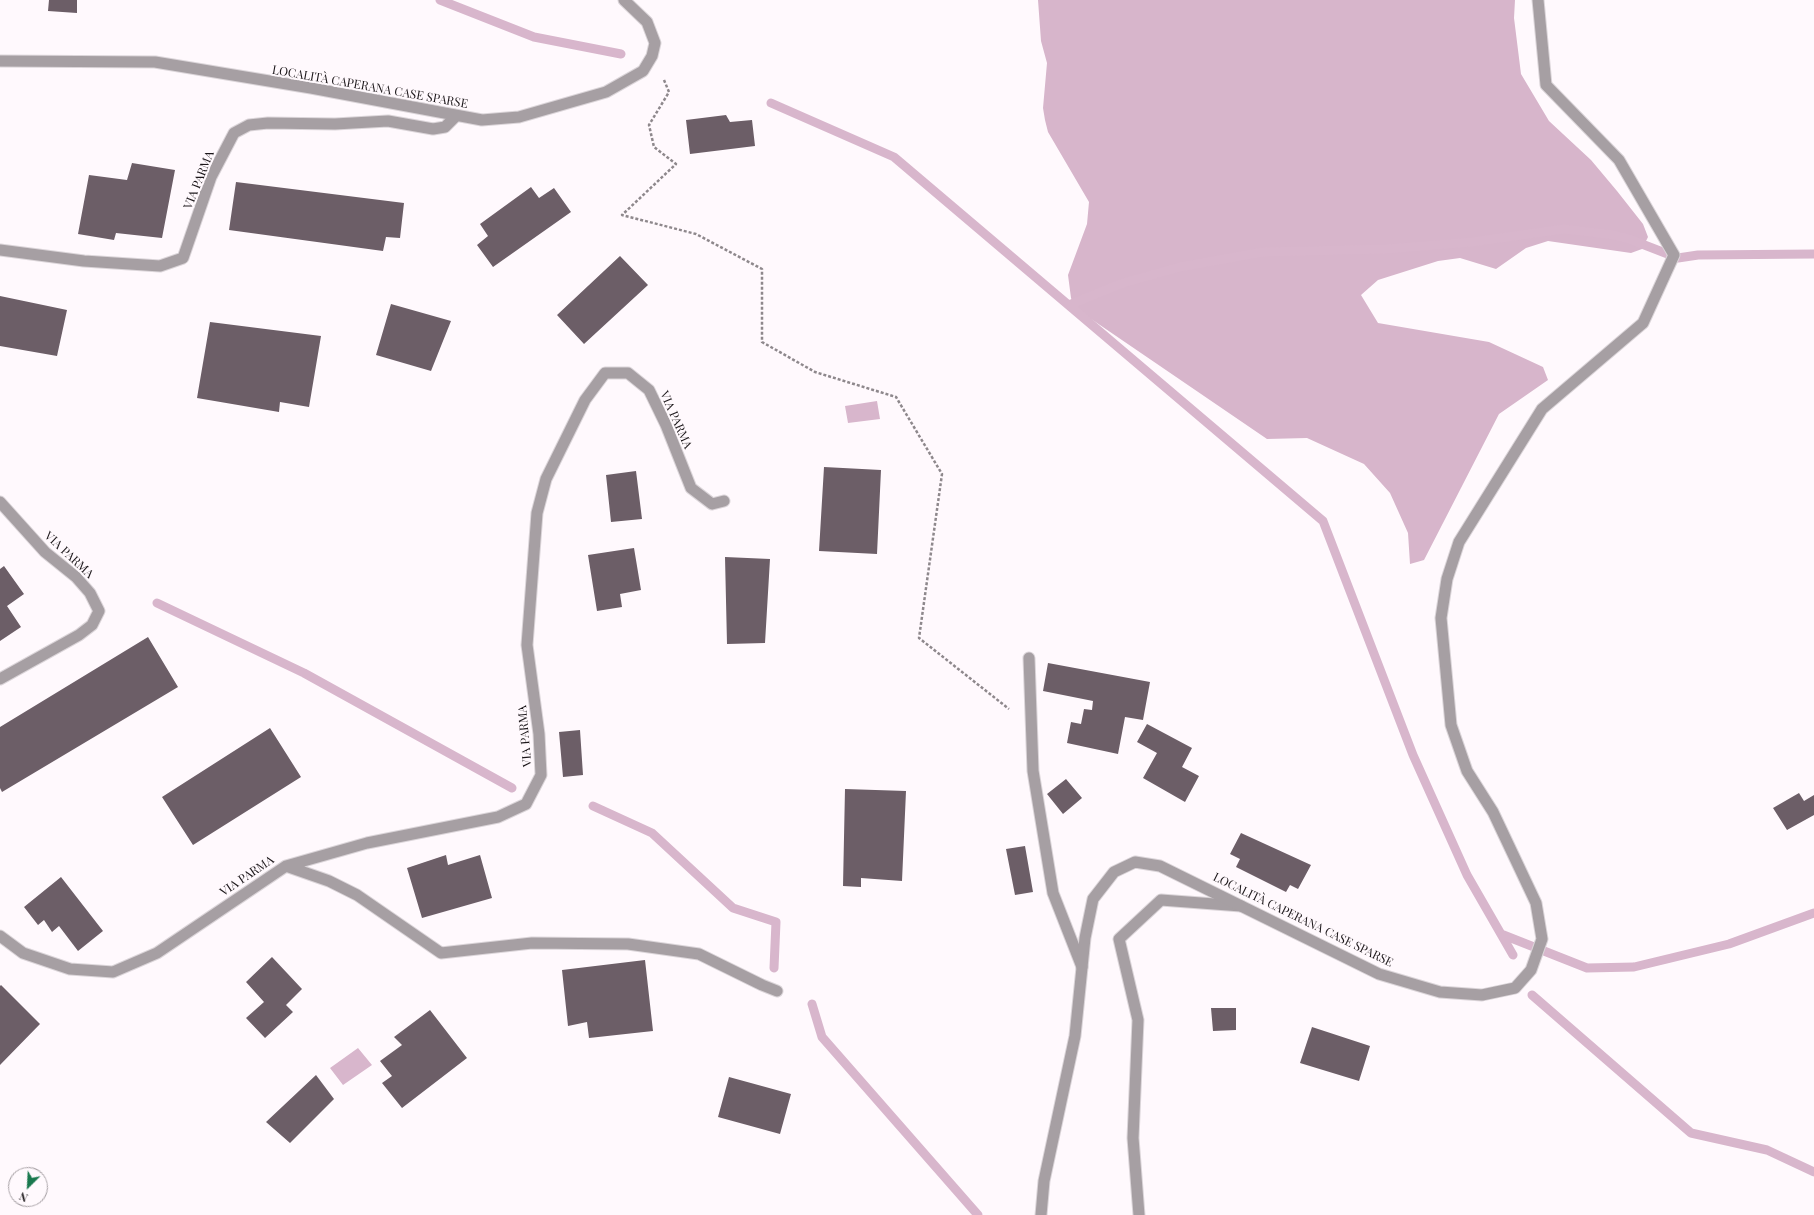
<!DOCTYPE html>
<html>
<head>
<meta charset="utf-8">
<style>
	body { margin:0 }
	#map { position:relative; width:1814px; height:1215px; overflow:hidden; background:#fff9fd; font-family:"Playfair Display",serif }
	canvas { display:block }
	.north { position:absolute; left:8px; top:1167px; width:40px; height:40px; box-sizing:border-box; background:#fff9fd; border:1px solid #a49ea2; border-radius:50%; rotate:204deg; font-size:11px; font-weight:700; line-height:16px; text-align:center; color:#1b1619 }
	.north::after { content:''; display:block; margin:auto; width:14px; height:18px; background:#19784e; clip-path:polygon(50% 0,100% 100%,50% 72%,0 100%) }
</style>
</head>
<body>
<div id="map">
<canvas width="1814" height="1215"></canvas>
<div class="north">N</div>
</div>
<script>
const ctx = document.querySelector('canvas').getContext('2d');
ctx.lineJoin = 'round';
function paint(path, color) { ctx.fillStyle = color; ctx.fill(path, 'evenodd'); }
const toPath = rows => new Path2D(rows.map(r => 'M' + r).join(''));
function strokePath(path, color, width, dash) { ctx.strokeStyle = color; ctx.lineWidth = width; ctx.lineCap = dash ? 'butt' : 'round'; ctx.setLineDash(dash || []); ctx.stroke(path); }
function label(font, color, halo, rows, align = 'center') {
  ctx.font = font + ' "Playfair Display",serif'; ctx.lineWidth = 4; ctx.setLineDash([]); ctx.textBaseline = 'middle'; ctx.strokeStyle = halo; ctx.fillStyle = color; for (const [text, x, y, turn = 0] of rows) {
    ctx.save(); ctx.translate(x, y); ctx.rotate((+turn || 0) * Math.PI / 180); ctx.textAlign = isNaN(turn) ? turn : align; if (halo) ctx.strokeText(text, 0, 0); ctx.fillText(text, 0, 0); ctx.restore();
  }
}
paint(toPath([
	[1038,0,1515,0,1514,18,1521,74,1549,121,1591,160,1617,191,1643,224,1648,237,1642,249,1631,253,1548,241,1526,248,1496,269,1460,258,1438,261,1378,280,1361,295,1378,323,1489,342,1543,367,1548,380,1499,414,1424,560,1410,564,1408,533,1390,493,1364,464,1307,438,1267,439,1075,308,1071,298,1068,275,1087,224,1089,202,1048,132,1045,120,1043,108,1047,63,1041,41]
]), '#d7b5cb');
paint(toPath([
	[877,401,880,419,848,423,845,406],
	[358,1048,372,1065,343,1085,330,1068]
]), '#d8b6cc');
strokePath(toPath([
	[440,0,534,37,621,54],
	[771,103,894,157,1323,521,1413,755,1467,875,1513,955],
	[1069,305,1123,283,1180,267,1263,252,1387,249,1472,242,1564,229,1614,235,1629,239,1678,258,1698,255,1814,254],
	[157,603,304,673,512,788],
	[593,806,652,833,733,908,776,922,774,968],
	[1501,934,1587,968,1634,967,1729,944,1814,913],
	[1532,995,1691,1133,1767,1150,1814,1172],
	[812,1004,822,1037,978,1215]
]), '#d8b6cc', 9);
paint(toPath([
	[49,0,77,0,77,13,48,11],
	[726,115,730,122,752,120,755,146,690,154,686,120],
	[132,163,175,170,162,238,116,233,114,240,78,234,89,175,127,180],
	[236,182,404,203,400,238,386,237,383,251,229,230],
	[531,187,539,198,554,188,571,212,493,267,477,245,488,236,480,224],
	[620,256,648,285,584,344,557,315],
	[0,296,67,310,57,356,0,346],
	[391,304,451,321,431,371,376,355],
	[210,322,321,336,309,407,280,402,279,412,197,398],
	[824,467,881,470,877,554,819,551],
	[636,471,642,519,611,522,606,475],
	[634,548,641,590,620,594,622,607,597,611,588,555],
	[725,557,770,559,765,643,727,644],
	[4,566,24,594,7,606,21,627,0,641,0,569],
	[148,637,178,687,2,792,0,788,0,727],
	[1048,663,1150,682,1143,720,1125,717,1118,754,1067,743,1071,722,1081,724,1084,709,1092,710,1093,701,1043,691],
	[1147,724,1192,748,1182,767,1199,776,1185,802,1143,778,1157,753,1137,742],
	[270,728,301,777,193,845,162,797],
	[580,730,583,775,563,777,559,732],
	[1066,779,1082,798,1063,814,1047,794],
	[845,789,906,791,902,881,861,878,861,887,843,886],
	[1799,793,1804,801,1814,795,1814,815,1787,830,1773,808],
	[1241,833,1311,865,1298,889,1290,885,1286,892,1236,867,1240,859,1230,854],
	[1025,846,1033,892,1015,895,1006,849],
	[446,855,448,865,480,855,492,898,422,918,407,868],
	[61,877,103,931,78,951,59,926,52,932,44,920,38,925,24,907],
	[272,957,302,989,286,1005,293,1012,265,1038,246,1018,264,1002,246,982],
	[645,960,653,1031,589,1038,587,1022,568,1026,562,970],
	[1,985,40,1024,0,1065,0,986],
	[1211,1008,1236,1008,1236,1030,1213,1031],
	[430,1010,467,1058,402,1108,382,1083,392,1076,380,1061,402,1045,394,1037],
	[1312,1027,1370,1046,1359,1081,1300,1063],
	[316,1075,334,1099,290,1143,266,1122],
	[729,1077,791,1094,780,1134,718,1117]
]), '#6c5e67');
const minor = toPath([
	[0,61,155,62,311,88,482,120,519,117,606,92,643,71,652,56,655,43,647,22,624,0],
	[0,250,84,261,160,266,183,258,211,177,234,133,249,125,268,123,335,124,388,121,433,129,445,127,456,116],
	[0,502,45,552,76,577,90,593,99,611,92,625,79,635,0,679],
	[1029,658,1033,771,1053,893,1082,967],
	[286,866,329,881,357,895,441,953,532,943,628,944,699,954,762,985,777,991],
	[0,936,23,953,70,969,113,972,157,953,286,866,367,843,498,817,526,804,541,775,539,734,527,645,537,513,546,479,585,400,605,373,628,373,649,390,666,425,691,488,712,504,724,501],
	[1139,1215,1133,1138,1138,1020,1119,939,1161,900,1241,906]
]);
const tertiary = toPath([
	[1041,1215,1044,1181,1075,1036,1085,938,1093,899,1114,872,1135,862,1160,866,1379,974,1440,992,1482,995,1515,988,1531,970,1542,939,1536,903,1493,812,1467,771,1451,725,1441,618,1447,579,1459,542,1542,409,1643,323,1674,255,1619,160,1546,85,1538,0]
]);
strokePath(minor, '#dbd5d9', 13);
strokePath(tertiary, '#dbd5d9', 13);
strokePath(toPath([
	[664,80,669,92,649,125,654,147,676,164,622,215,696,234,762,269,762,342,815,372,896,397,942,474,919,638,1009,709]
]), '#8e888c', 2.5, [3, 2]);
strokePath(minor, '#a69fa3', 11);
strokePath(tertiary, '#a69fa3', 11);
label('12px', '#1b1619', '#fff9fd', [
	["LOCALITÀ CAPERANA CASE SPARSE",370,87,10],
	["VIA PARMA",199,180,-68],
	["VIA PARMA",676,420,66],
	["VIA PARMA",69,555,43],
	["VIA PARMA",525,736,-95],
	["VIA PARMA",247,876,-34],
	["LOCALITÀ CAPERANA CASE SPARSE",1303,920,26]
]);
</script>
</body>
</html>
